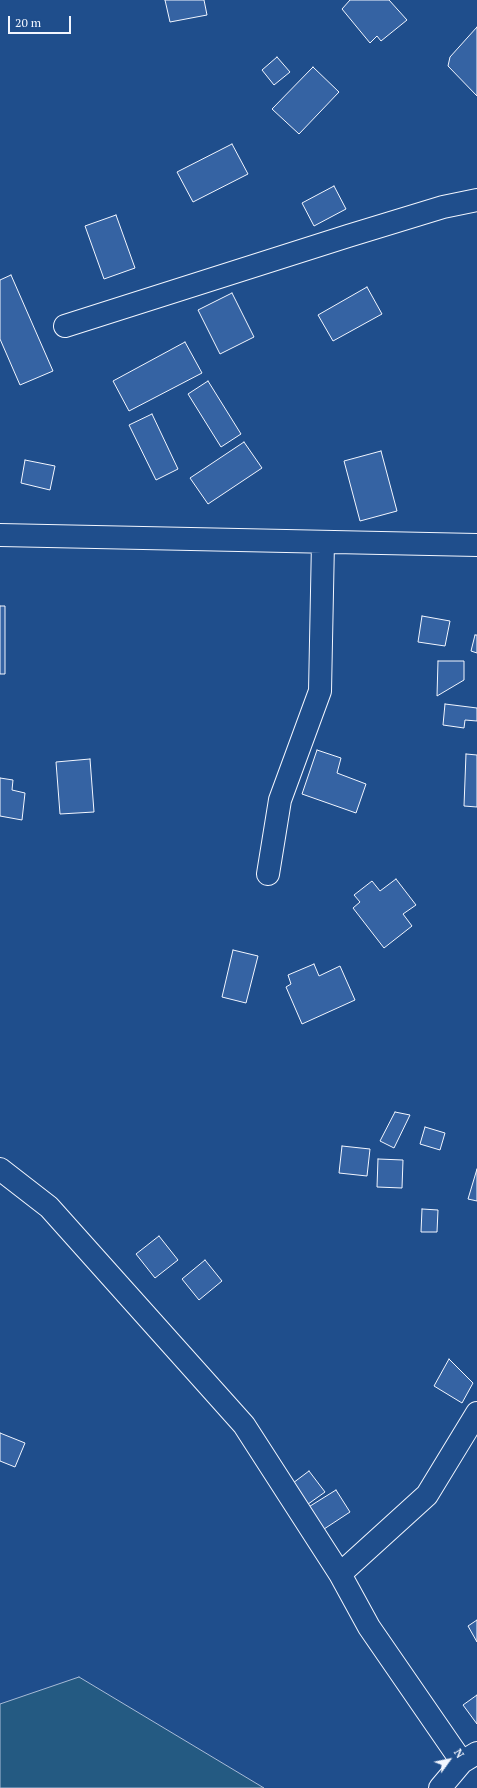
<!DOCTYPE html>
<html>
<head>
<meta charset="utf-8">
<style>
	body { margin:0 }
	#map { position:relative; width:477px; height:1788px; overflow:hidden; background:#1f4e8c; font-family:"PT Serif",serif }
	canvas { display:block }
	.north { position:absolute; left:429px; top:1740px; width:40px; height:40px; -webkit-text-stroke:3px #1f4e8c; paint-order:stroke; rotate:57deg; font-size:11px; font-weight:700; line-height:16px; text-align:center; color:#f2f6ff }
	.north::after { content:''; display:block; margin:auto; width:14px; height:18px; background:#f2f6ff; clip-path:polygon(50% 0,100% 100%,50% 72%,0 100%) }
	.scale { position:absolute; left:8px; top:16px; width:63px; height:18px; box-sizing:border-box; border:2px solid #f2f6ff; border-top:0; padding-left:5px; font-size:12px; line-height:14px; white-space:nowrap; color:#f2f6ff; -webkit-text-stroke:3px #1f4e8c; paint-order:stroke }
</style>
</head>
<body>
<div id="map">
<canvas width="477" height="1788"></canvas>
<div class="north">N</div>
<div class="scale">20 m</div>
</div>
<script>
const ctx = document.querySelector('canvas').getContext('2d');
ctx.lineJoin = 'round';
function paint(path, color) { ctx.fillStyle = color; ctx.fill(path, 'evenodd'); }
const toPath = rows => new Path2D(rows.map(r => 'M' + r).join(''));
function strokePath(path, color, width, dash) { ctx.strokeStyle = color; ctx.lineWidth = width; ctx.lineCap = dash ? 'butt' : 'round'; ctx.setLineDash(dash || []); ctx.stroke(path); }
const green = toPath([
	[79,1677,264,1788,0,1788,0,1704,79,1677]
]);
paint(green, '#245a82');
strokePath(green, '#a8bbd7', 1);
const building = toPath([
	[165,0,204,0,207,15,170,22,165,0],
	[350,0,389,0,407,20,381,41,377,36,370,43,342,9,350,0],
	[477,27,477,96,448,66,450,57,477,27],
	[277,57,290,72,274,85,262,70,277,57],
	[313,67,339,92,299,134,272,109,313,67],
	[232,144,248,174,193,202,177,172,232,144],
	[334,186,346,209,314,226,302,203,334,186],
	[116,215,135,268,104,279,85,226,116,215],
	[11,275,53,371,20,385,0,339,0,280,11,275],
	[367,287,382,314,333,341,318,315,367,287],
	[232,293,254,337,220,354,198,310,232,293],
	[185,342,202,373,129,411,113,381,185,342],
	[208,381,241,434,221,447,188,394,208,381],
	[152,414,178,469,156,480,129,425,152,414],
	[244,442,262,468,208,504,190,478,244,442],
	[381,451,397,511,360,521,344,461,381,451],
	[25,460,55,466,50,490,21,483,25,460],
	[0,606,5,606,5,674,0,674,0,606],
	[422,616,450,621,445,646,418,642,422,616],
	[475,635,477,635,477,653,471,651,475,635],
	[438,661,464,661,464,680,437,696,438,661],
	[445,704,477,708,477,721,465,720,464,728,443,725,445,704],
	[317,750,341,758,337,773,366,784,356,813,302,794,317,750],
	[466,754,477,755,477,807,464,806,466,754],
	[90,759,94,812,60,814,56,762,90,759],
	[0,778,13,780,12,790,25,793,22,820,0,816,0,778],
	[396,879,416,905,403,914,412,926,384,948,353,908,360,902,354,895,372,881,380,891,396,879],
	[233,950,258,956,246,1003,222,997,233,950],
	[314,964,319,976,340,966,355,1000,302,1024,286,987,291,984,288,975,314,964],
	[395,1112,410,1115,394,1148,380,1141,395,1112],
	[425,1127,445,1133,440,1150,420,1144,425,1127],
	[342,1146,370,1149,367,1176,339,1173,342,1146],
	[378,1159,403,1160,402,1188,377,1187,378,1159],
	[477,1169,477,1201,468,1199,477,1169],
	[422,1209,438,1210,437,1232,421,1232,422,1209],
	[159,1236,178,1260,155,1278,136,1254,159,1236],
	[205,1260,222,1281,199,1300,182,1279,205,1260],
	[449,1359,473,1383,462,1403,434,1386,449,1359],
	[0,1433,25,1443,15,1467,0,1461,0,1433],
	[309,1471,325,1492,304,1507,289,1486,309,1471],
	[336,1490,350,1512,321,1531,307,1508,336,1490],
	[477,1620,477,1642,468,1626,477,1620],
	[477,1695,477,1724,463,1705,477,1695]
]);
paint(building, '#3563a3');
strokePath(building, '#f2f6ff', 1);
const minor = toPath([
	[65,326,348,236,443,207,477,200],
	[0,535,477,545],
	[268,874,280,800,320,691,323,542],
	[0,1169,49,1207,244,1425,340,1574,369,1627,462,1762],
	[340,1574,427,1495,477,1413],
	[440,1788,462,1762,477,1753]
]);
strokePath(minor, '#f2f6ff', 24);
strokePath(minor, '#1f4e8c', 22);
</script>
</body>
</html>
